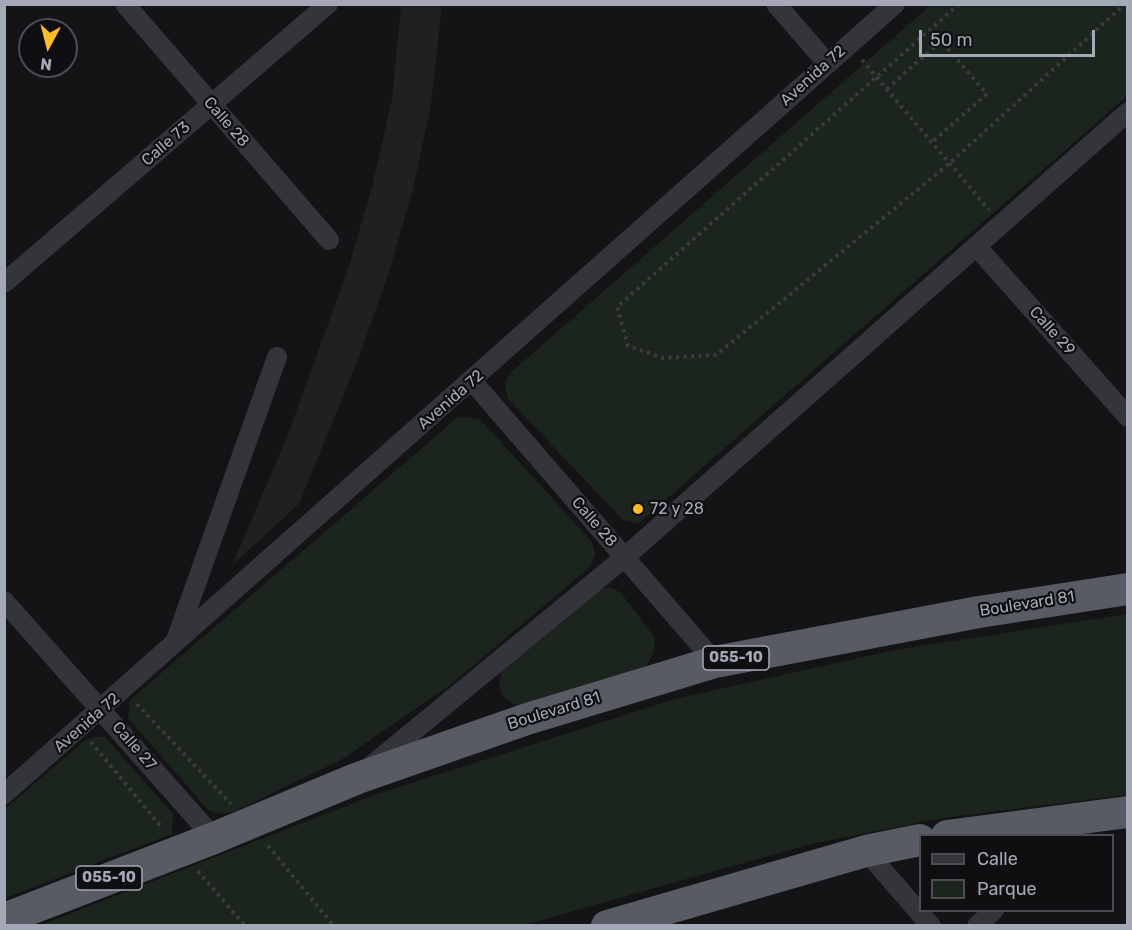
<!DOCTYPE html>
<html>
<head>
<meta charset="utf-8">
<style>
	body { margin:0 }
	#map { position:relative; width:1132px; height:930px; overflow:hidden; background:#141416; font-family:Rubik,sans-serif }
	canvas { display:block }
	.frame { position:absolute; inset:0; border:6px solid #a4a9b7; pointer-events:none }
	.legend { position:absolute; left:919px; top:834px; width:195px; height:78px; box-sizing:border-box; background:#0f0f11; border:2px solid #4b4d53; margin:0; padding:8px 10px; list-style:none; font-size:18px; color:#a4a9b7 }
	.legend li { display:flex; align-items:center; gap:12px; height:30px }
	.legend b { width:30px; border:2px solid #4b4d53 }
	.north { position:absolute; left:18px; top:18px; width:60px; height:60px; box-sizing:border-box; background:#0f0f11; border:2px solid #4b4d53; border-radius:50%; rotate:187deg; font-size:16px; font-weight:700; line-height:24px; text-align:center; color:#a4a9b7 }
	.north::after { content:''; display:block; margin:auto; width:21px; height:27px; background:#ffbc23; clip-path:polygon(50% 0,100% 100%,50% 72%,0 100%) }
	.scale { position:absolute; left:919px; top:30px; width:176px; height:27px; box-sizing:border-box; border:3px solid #a4a9b7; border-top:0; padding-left:8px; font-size:18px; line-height:21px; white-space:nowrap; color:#a4a9b7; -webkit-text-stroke:4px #0f0f11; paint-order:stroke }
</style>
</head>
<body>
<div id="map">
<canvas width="1132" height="930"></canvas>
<div class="frame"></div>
<ul class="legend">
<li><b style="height:8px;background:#34353b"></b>Calle</li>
<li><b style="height:16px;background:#1b241d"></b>Parque</li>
</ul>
<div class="north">N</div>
<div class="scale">50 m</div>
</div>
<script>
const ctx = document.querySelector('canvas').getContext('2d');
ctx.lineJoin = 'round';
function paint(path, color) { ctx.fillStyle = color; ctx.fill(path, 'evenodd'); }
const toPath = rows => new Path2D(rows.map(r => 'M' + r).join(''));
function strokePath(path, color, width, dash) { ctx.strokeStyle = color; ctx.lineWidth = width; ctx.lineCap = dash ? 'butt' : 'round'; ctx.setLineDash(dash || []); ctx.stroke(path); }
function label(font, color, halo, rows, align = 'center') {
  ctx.font = font + ' Rubik,sans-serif'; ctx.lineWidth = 4.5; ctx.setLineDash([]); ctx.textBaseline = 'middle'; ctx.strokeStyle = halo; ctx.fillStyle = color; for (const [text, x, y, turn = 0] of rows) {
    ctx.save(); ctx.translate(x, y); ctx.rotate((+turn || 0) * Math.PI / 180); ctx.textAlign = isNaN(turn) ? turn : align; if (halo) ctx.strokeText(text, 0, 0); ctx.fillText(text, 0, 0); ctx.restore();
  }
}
paint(toPath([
	[401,5,441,5,441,14,431,105,412,193,387,278,357,362,299,504,232,565,286,440,349,266,373,183,392,99]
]), '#202023');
paint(toPath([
	[932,4,1127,5,1127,96,639,523,623,520,508,399,505,384,509,374],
	[458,417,480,419,592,542,595,554,591,566,450,685,341,760,233,812,221,814,208,810,128,718,130,700],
	[597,588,612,588,621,593,655,638,654,652,646,667,521,705,513,704,502,695,499,683,502,670],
	[1127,614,1127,795,943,818,811,844,524,925,41,925,374,795,675,699,895,650],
	[94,737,105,737,173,814,172,834,5,898,5,809,83,742]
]), '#1b241d');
strokePath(toPath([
	[959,4,617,307,628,346,663,358,716,355,950,163,1125,4],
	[862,60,989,210],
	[887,89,941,41,987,94,932,142],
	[137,704,231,804],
	[91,742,163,829],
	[268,846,334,926],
	[198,871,245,926]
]), '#3a3c42', 4, [3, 4.5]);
strokePath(toPath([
	[125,4,329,240],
	[776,4,827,63],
	[976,246,1128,417],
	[4,283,328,4],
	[473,382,715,662],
	[4,601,214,838],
	[176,640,277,357],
	[371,766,625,557,1128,112],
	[4,794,895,4],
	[866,851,931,926],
	[977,926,994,910]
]), '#34353b', 20);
strokePath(toPath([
	[947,836,1128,812],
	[4,919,214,838,358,778,527,719,715,662,979,612,1128,589],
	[607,926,866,851,920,840]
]), '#585a64', 32);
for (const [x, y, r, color] of [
	[638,509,6,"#ffbc23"]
]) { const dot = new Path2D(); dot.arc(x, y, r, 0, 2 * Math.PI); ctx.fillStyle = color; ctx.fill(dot); strokePath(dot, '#0f0f11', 2); }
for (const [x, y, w] of [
	[736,658,66],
	[109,878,66]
]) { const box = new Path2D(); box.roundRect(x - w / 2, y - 12, w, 24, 4.5); ctx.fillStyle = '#0f0f11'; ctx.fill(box); strokePath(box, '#a4a9b7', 1.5); }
label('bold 15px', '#a4a9b7', null, [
	["055-10",736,658],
	["055-10",109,878]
]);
label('16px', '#a4a9b7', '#0f0f11', [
	["Avenida 72",813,76,-42],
	["Calle 28",226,122,49],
	["Calle 73",166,144,-41],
	["Calle 29",1052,331,48],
	["Avenida 72",451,400,-41],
	["Calle 28",594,522,49],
	["Boulevard 81",1027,604,-9],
	["Boulevard 81",554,711,-17],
	["Avenida 72",87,723,-41],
	["Calle 27",134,746,49]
]);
label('16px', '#a4a9b7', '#0f0f11', [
	["72 y 28",650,509]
], 'left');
</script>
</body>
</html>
